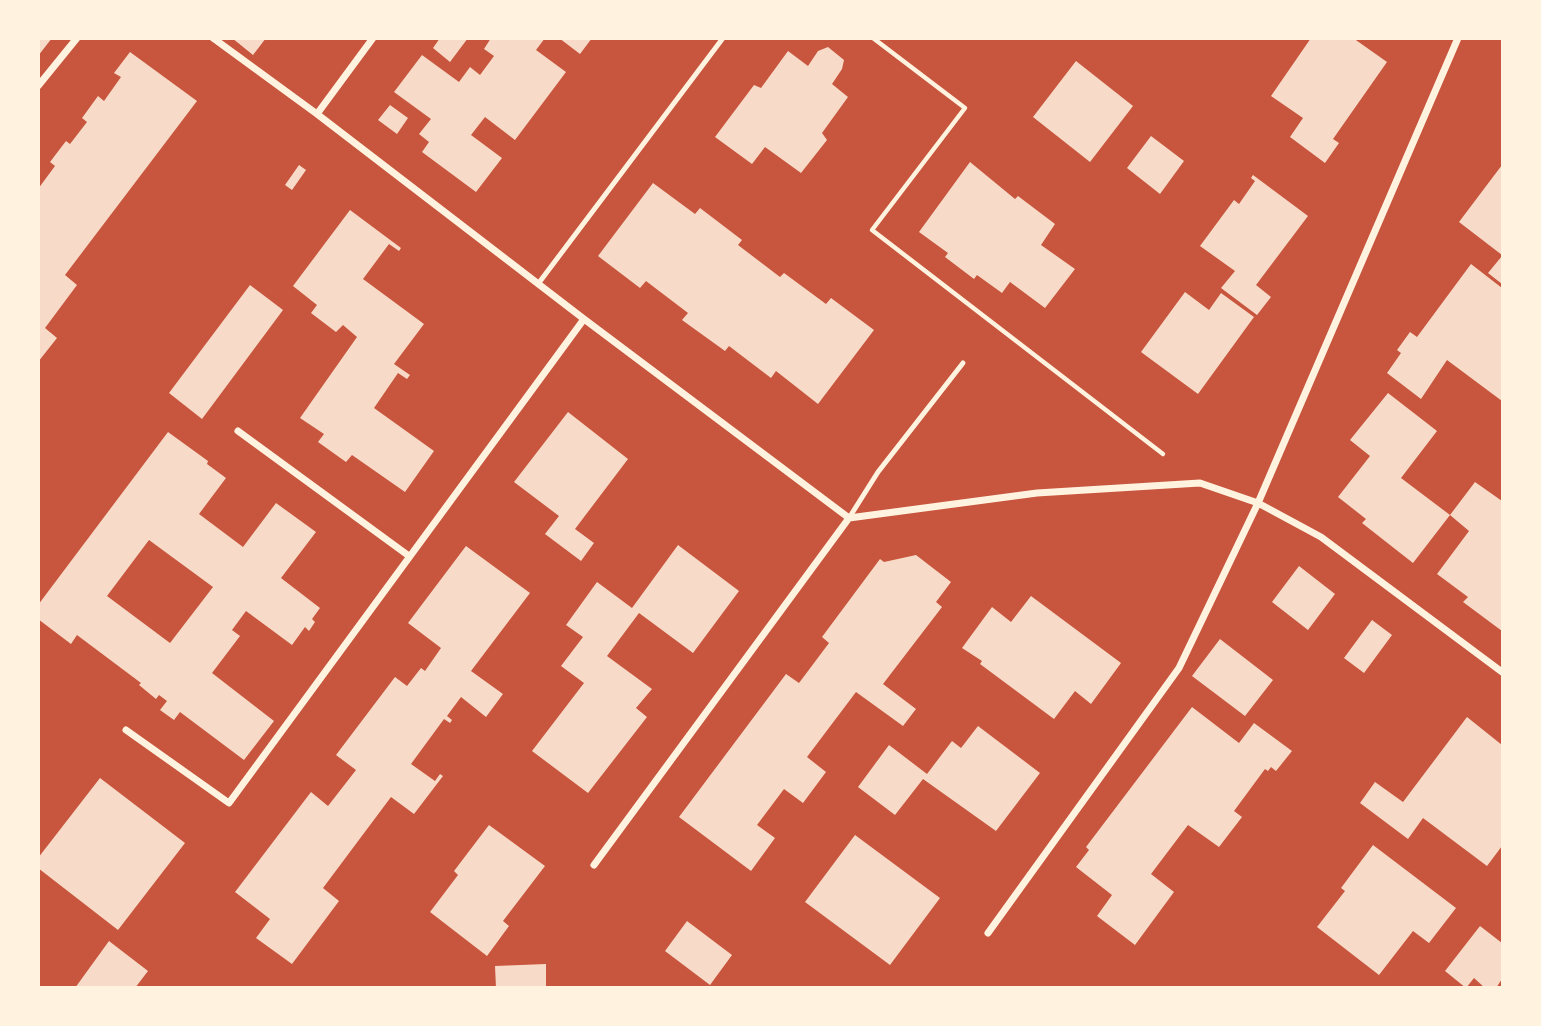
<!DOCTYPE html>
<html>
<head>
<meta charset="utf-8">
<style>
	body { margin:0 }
	#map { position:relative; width:1541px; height:1026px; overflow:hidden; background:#c8553d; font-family:Poppins,sans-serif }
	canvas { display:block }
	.frame { position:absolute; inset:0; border:40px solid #fff3e0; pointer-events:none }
</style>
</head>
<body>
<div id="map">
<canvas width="1541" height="1026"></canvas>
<div class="frame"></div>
</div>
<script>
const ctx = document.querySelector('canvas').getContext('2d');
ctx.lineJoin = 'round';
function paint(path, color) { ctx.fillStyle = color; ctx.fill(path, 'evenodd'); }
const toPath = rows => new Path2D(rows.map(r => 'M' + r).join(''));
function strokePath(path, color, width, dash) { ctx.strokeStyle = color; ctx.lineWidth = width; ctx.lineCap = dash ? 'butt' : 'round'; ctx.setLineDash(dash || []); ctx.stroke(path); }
paint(toPath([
	[38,38,52,38,38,56],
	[232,38,266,38,253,55],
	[440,38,468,38,450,62,433,48],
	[491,38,545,38,536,50,566,72,515,140,485,117,471,135,502,158,476,192,422,152,429,142,419,134,431,119,394,92,422,55,459,82,470,67,480,75,494,56,484,49],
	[559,38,592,38,580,54],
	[1311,38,1353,38,1387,62,1333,139,1339,143,1325,163,1290,137,1303,118,1271,96],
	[828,47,844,60,842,69,832,84,848,97,822,133,827,140,801,173,765,147,752,164,715,137,754,85,761,88,788,51,808,66,818,51],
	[130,52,197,101,65,275,77,285,45,328,57,338,38,362,38,189,55,166,50,162,66,141,70,144,87,122,82,118,98,96,104,101,121,77,114,73],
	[1076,61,1133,106,1090,162,1033,117],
	[390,105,408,118,397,134,378,120],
	[1151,136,1184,161,1160,194,1127,168],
	[970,162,1015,199,1018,196,1055,224,1041,245,1075,269,1045,308,1010,282,1002,293,977,275,974,279,945,257,948,253,919,232],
	[299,165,306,170,292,190,285,185],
	[1502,165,1502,255,1459,222],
	[1253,175,1308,216,1256,285,1271,297,1257,315,1221,288,1235,271,1200,246,1234,200,1239,204,1255,181,1251,178],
	[653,183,695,214,700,208,742,240,738,245,780,277,784,273,826,304,831,298,874,330,818,404,776,371,771,378,729,346,725,351,682,320,688,313,646,281,640,288,598,256],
	[350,210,401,248,399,251,389,244,363,279,424,324,394,364,410,375,407,379,398,373,374,408,434,451,405,492,352,455,346,462,318,442,324,434,300,418,357,337,343,325,336,332,311,313,317,305,293,286],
	[1502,256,1502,284,1488,273],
	[1471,264,1502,288,1502,401,1447,360,1421,399,1387,373,1401,353,1397,350,1410,332,1417,337],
	[250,285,283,310,202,419,169,393],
	[1185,292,1209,310,1221,293,1254,317,1198,394,1141,352],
	[1388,393,1437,431,1401,478,1450,515,1413,563,1362,523,1366,519,1338,497,1370,456,1350,440],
	[568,412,628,459,575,529,594,543,581,561,545,534,559,516,514,482],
	[168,432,208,461,207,464,226,478,199,514,243,547,276,503,316,532,281,578,320,608,312,619,315,622,309,631,305,627,292,645,246,611,232,630,240,636,212,673,274,721,244,760,180,712,174,720,160,710,167,701,159,695,156,699,139,685,141,683,77,635,71,644,38,619,38,605],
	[149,540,213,587,170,643,107,596],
	[1475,482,1502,501,1502,631,1463,602,1468,597,1437,574,1469,531,1450,515],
	[678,545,739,591,693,653,639,613,607,656,652,689,636,708,647,717,588,793,532,751,584,683,561,666,583,637,566,625,597,582,632,608],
	[466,546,530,593,471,671,503,694,486,717,461,697,447,716,452,720,450,723,444,719,411,764,435,781,440,774,443,776,414,814,391,797,323,888,339,901,292,964,256,938,270,919,235,892,311,792,328,806,356,770,336,755,395,677,407,686,421,668,425,671,441,648,408,623],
	[916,555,951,582,936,602,942,607,883,684,916,709,903,726,856,692,807,757,826,772,803,803,784,789,757,825,775,838,751,871,679,817,786,674,799,683,829,643,822,637,880,559,884,562],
	[1299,566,1335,594,1308,630,1272,602],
	[1031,596,1121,663,1091,704,1075,691,1054,719,980,664,982,661,962,648,992,607,1011,622],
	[1372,620,1392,635,1364,673,1344,658],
	[1220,639,1273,680,1245,716,1192,676],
	[1192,707,1239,743,1254,723,1292,751,1276,771,1271,767,1268,771,1265,769,1234,811,1242,817,1219,847,1188,825,1151,874,1174,892,1135,945,1097,916,1112,895,1076,867,1089,850,1086,847],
	[1467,717,1502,745,1502,846,1487,866,1423,818,1408,839,1360,803,1375,782,1403,802],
	[978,726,1040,773,996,831,923,779,895,815,858,787,889,745,927,774,952,741,961,748],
	[100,778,185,843,118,930,38,868,38,858],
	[489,825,545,866,503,921,509,926,487,956,430,912,458,875,454,871],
	[855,835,940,898,890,965,805,902],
	[1373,845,1456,908,1429,943,1413,931,1379,975,1317,927,1345,891,1341,888],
	[687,921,732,955,710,985,665,951],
	[1480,926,1502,943,1502,979,1496,988,1485,988,1474,978,1466,988,1445,971],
	[109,941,148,971,135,988,75,988],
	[546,964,546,988,496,988,495,966]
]), '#f7dbc8');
strokePath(toPath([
	[873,38,965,108,872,230,1163,454]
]), '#fff3e0', 4.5);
strokePath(toPath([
	[538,284,723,38],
	[849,518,878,472,963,363]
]), '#fff3e0', 5);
strokePath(toPath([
	[213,38,317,114,584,319,849,518,1037,493,1200,483,1258,503,1321,537,1502,672],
	[38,86,77,38],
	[317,114,373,38],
	[238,431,409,556],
	[126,730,229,803,584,319],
	[594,865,849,518],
	[988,933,1179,668,1258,503,1458,38]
]), '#fff3e0', 7);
</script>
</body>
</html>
